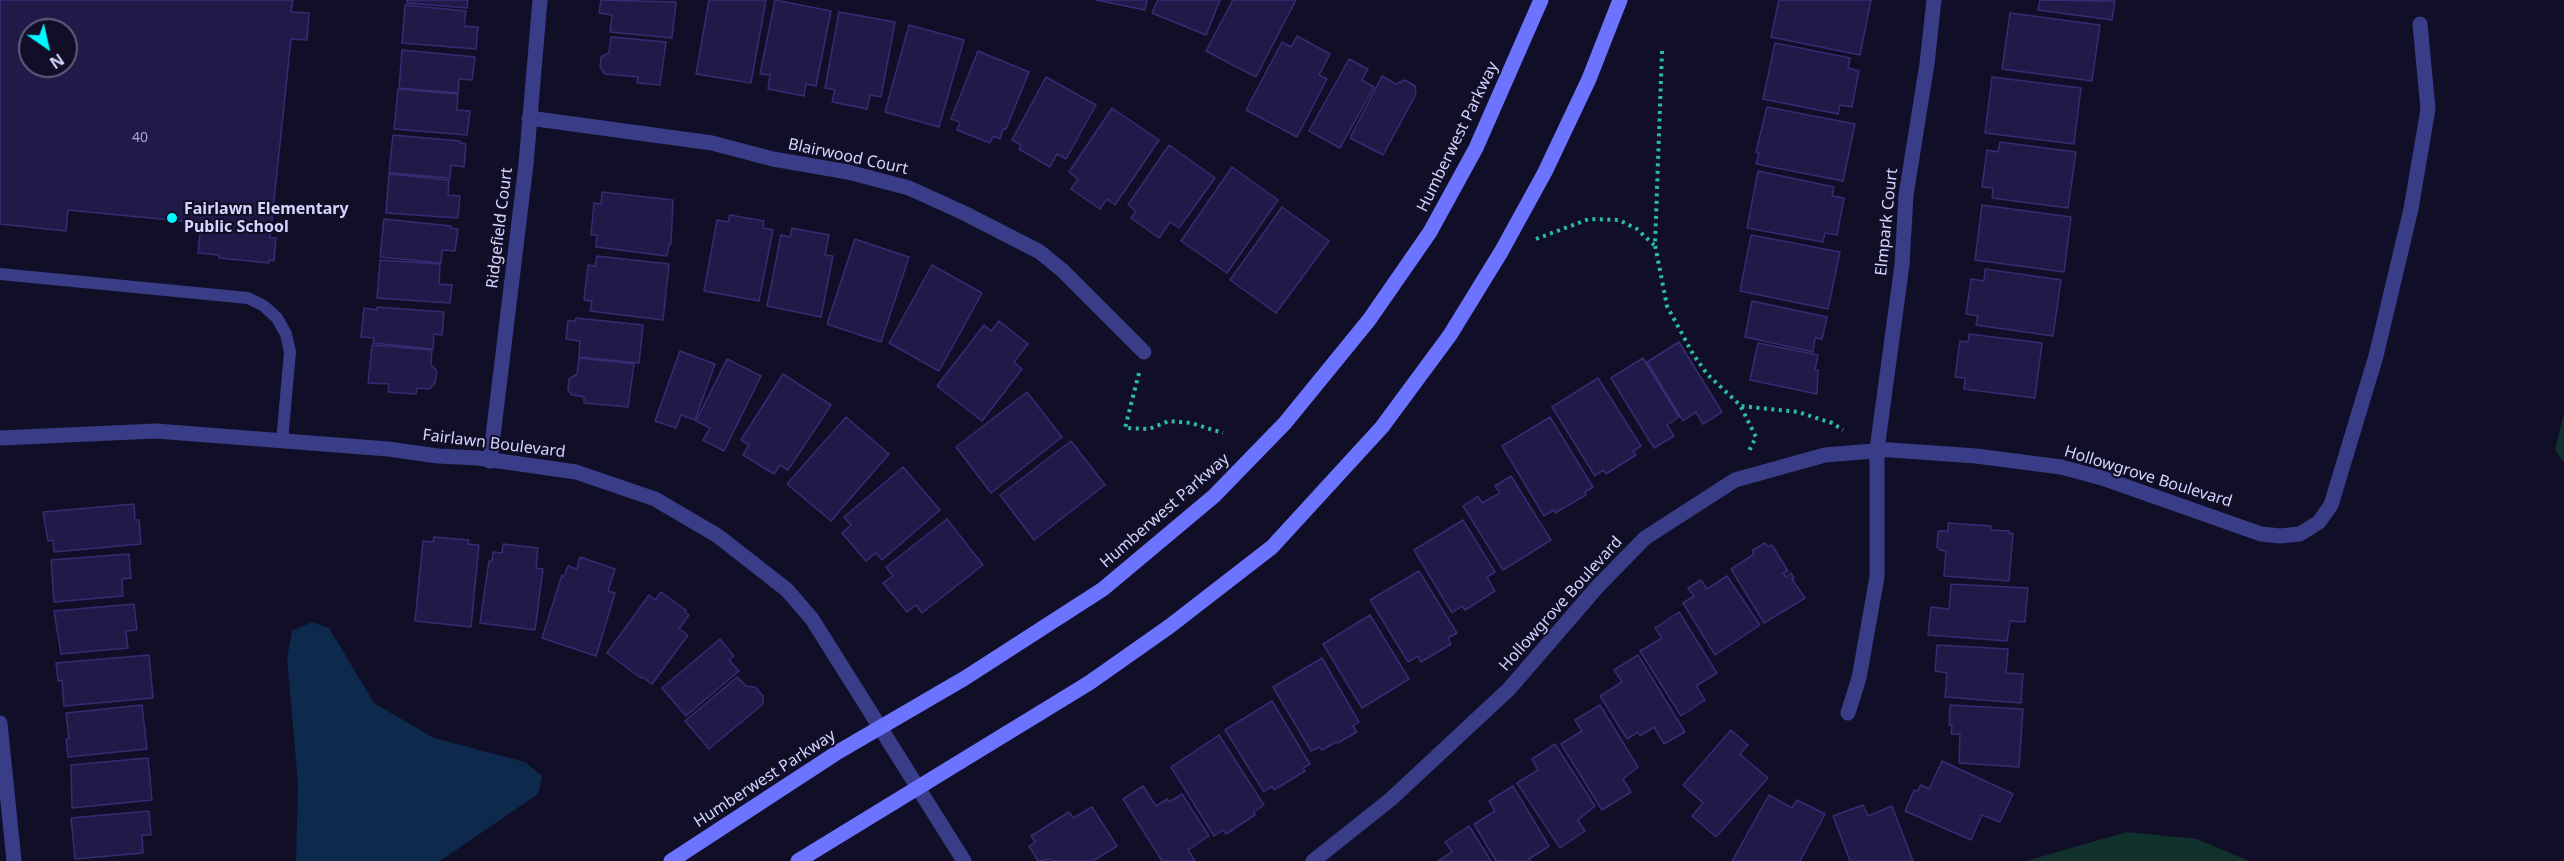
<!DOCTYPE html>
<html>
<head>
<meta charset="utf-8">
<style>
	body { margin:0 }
	#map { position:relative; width:2564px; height:861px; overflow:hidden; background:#110f27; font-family:"Noto Sans",sans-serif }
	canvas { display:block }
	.north { position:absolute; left:18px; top:18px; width:60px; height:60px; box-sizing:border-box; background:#110f27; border:2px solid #605e7d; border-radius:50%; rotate:146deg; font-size:16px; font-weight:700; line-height:24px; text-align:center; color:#d6d4ff }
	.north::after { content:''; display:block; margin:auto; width:21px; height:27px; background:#00f9ff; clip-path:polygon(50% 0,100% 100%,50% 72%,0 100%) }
</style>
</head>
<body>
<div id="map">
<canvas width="2564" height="861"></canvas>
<div class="north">N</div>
</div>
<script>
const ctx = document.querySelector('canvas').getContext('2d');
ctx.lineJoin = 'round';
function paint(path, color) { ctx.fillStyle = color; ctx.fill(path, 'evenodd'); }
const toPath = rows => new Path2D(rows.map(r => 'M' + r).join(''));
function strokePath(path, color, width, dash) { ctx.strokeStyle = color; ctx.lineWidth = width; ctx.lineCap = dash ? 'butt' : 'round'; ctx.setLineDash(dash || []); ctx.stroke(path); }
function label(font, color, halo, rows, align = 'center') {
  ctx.font = font + ' "Noto Sans",sans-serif'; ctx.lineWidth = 4.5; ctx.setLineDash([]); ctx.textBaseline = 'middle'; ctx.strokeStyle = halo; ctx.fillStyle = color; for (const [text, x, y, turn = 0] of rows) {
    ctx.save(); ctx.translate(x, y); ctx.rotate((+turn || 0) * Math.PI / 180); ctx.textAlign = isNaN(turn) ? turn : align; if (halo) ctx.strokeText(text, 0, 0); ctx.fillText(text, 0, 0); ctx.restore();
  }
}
paint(toPath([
	[2564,413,2564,463,2555,450],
	[2127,832,2197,839,2249,861,2026,861]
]), '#11312d');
paint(toPath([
	[312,622,329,628,374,703,434,738,525,762,542,776,538,794,440,861,296,861,298,784,287,658,292,631]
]), '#0d294c');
const building = toPath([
	[0,0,293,0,291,12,309,13,307,40,291,39,270,238,276,238,274,261,269,260,269,263,219,258,219,255,198,253,201,223,68,210,66,231,0,224,0,0],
	[30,30,66,30,66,66,30,66,30,30],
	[407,0,468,0,467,8,407,3,407,0],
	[601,0,676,2,672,38,610,32,612,15,599,13,601,0],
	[709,0,766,0,751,83,696,74,709,0],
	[775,0,831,11,816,86,806,84,804,96,768,89,770,75,760,74,775,0],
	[1096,0,1147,0,1145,10,1096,0],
	[1158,0,1220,0,1206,35,1152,13,1158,0],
	[1233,0,1296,0,1256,77,1206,51,1233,0],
	[1779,0,1871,0,1860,55,1771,37,1779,0],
	[2040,0,2115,1,2112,20,2038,10,2040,0],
	[405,5,466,11,464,26,478,27,476,49,402,43,405,5],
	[839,12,895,22,881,97,870,95,867,109,832,102,835,90,825,88,839,12],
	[2010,13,2100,25,2092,81,2002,69,2010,13],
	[909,25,964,40,939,127,885,112,909,25],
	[1297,36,1330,54,1319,75,1327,79,1297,137,1246,110,1282,42,1291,47,1297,36],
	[611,37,666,42,660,85,637,83,638,77,605,74,600,67,601,57,609,53,611,37],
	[1775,43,1850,58,1848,68,1859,71,1852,107,1840,105,1838,114,1763,99,1775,43],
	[402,50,475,57,472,80,459,79,458,93,399,88,402,50],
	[978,51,1029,72,1006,129,1003,129,1000,139,993,136,990,143,957,130,960,122,951,119,978,51],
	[1349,59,1368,69,1362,80,1374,87,1340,148,1309,131,1349,59],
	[1382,76,1396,84,1405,80,1415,86,1416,94,1383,155,1350,138,1382,76],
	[1046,77,1096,105,1066,159,1057,154,1050,167,1019,149,1021,145,1012,140,1046,77],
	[1992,77,2081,88,2074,144,1985,133,1992,77],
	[398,89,458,94,457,110,470,111,467,135,394,129,398,89],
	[1767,107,1855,124,1843,181,1756,164,1759,153,1756,152,1767,107],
	[1112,108,1159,140,1115,205,1107,199,1100,209,1071,189,1078,179,1069,172,1112,108],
	[393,135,460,141,460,143,466,144,464,167,451,165,450,178,389,173,393,135],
	[2000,142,2076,152,2068,208,1992,198,1993,188,1982,187,1987,150,1998,152,2000,142],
	[1169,145,1215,178,1179,228,1170,222,1159,238,1131,218,1136,211,1128,205,1169,145],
	[1232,167,1278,200,1227,273,1181,241,1232,167],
	[1758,171,1834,187,1832,196,1844,198,1837,235,1825,233,1823,242,1747,228,1758,171],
	[389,174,449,180,448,195,460,196,458,218,386,213,389,174],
	[602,192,673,200,671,244,669,244,667,256,596,247,597,235,591,235,594,203,601,204,602,192],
	[1982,205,2071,217,2064,272,1975,260,1982,205],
	[1282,207,1329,241,1276,313,1230,280,1282,207],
	[730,215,764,221,763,228,773,230,759,301,704,291,717,220,728,222,730,215],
	[384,219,451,226,451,228,458,229,455,251,442,250,441,263,380,257,384,219],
	[792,228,829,235,825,255,833,256,821,317,767,306,781,235,790,237,792,228],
	[1751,235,1840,252,1828,309,1740,291,1751,235],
	[855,239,909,257,881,342,827,324,855,239],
	[597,256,669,264,663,320,590,311,592,301,584,300,588,265,595,266,597,256],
	[380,260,440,264,439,284,452,285,450,303,377,298,380,260],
	[932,265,982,293,939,371,889,343,932,265],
	[1985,269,2061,280,2053,336,1976,325,1978,316,1966,314,1971,279,1984,281,1985,269],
	[1752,301,1827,317,1822,339,1815,338,1813,352,1745,337,1752,301],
	[377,307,444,312,442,335,434,334,433,349,373,343,374,338,361,337,364,308,377,310,377,307],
	[576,318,643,325,639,363,579,357,580,341,566,339,568,321,575,321,576,318],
	[999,321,1028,344,1014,362,1022,369,982,421,937,386,984,325,991,331,999,321],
	[1969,334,2042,343,2035,398,1964,389,1965,378,1955,377,1960,341,1968,342,1969,334],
	[1679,342,1722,412,1703,424,1696,412,1683,421,1647,362,1679,342],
	[1758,343,1818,355,1815,370,1818,370,1817,394,1750,380,1758,343],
	[372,345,432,350,431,365,437,371,435,383,429,389,417,388,416,394,388,392,389,384,368,383,372,345],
	[680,351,715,364,695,420,681,415,676,428,655,421,680,351],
	[579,358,634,364,628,407,584,403,584,397,572,395,568,390,569,379,577,374,579,358],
	[1643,358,1679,417,1667,425,1674,436,1654,448,1611,378,1643,358],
	[727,359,761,376,724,451,703,440,710,428,696,421,727,359],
	[783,374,831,405,788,470,780,465,774,474,743,455,749,445,741,440,783,374],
	[1598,378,1641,446,1633,451,1636,455,1606,474,1603,470,1595,476,1552,407,1598,378],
	[1027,392,1062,437,991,493,956,447,1027,392],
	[846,417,889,454,831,521,787,484,846,417],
	[1550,417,1593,487,1585,492,1586,495,1555,513,1554,510,1544,516,1502,446,1550,417],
	[1071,441,1105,485,1034,540,1000,495,1071,441],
	[903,467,940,510,882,560,876,553,866,561,842,533,851,525,844,517,903,467],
	[1511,476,1551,540,1503,570,1463,506,1478,496,1482,503,1500,493,1495,486,1511,476],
	[134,504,135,520,139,520,141,544,54,552,53,540,48,541,43,512,134,504],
	[947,519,983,565,922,613,916,605,907,612,883,583,893,576,886,567,947,519],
	[1463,520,1495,572,1487,577,1495,591,1465,610,1462,606,1452,613,1414,550,1463,520],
	[1948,523,1991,526,1991,530,2009,531,2009,533,2013,534,2009,581,1944,576,1946,551,1940,550,1937,547,1938,531,1948,531,1948,523],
	[434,537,469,540,468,544,479,545,471,627,415,621,423,541,433,542,434,537],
	[1765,543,1768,547,1772,545,1788,571,1783,573,1786,577,1791,573,1794,578,1792,579,1805,598,1764,623,1731,569,1753,555,1753,550,1765,543],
	[503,544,538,548,536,568,543,569,535,630,480,623,489,561,492,561,493,552,502,553,503,544],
	[129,554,131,578,122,579,123,596,54,602,51,560,129,554],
	[580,557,615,569,608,591,615,593,596,656,542,638,562,575,564,577,568,566,577,569,580,557],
	[1419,571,1457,633,1448,638,1451,644,1421,662,1418,656,1408,662,1370,600,1419,571],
	[1727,576,1760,625,1715,655,1683,603,1694,596,1688,588,1701,580,1707,589,1727,576],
	[1951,584,2028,588,2025,622,2010,621,2007,641,1928,635,1931,607,1949,609,1951,584],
	[661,592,686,610,685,612,689,615,679,629,688,635,652,684,642,677,641,678,607,653,649,595,655,600,661,592],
	[134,604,137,630,126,631,128,648,61,654,54,611,134,604],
	[1679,612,1717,673,1696,686,1705,700,1681,716,1640,651,1662,638,1655,628,1679,612],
	[1370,615,1409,679,1362,708,1323,644,1370,615],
	[720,639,734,656,729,660,739,671,686,716,662,688,720,639],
	[1937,645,2008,649,2006,673,2023,674,2021,703,1945,697,1947,673,1935,671,1937,645],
	[149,655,153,698,64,706,62,680,58,681,56,663,149,655],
	[1638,655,1685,732,1664,744,1654,727,1640,736,1638,732,1627,739,1600,696,1622,682,1614,670,1638,655],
	[1322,658,1359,722,1353,726,1357,732,1338,743,1336,742,1322,750,1320,747,1311,751,1273,687,1322,658],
	[737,677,746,686,755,687,763,696,763,704,709,749,685,721,737,677],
	[1272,701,1310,764,1303,768,1305,771,1274,790,1272,786,1264,792,1225,730,1272,701],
	[142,705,147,749,68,757,66,739,69,739,66,713,142,705],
	[1600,705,1638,767,1623,779,1631,792,1602,810,1561,744,1582,731,1575,720,1600,705],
	[1950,705,2023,709,2019,767,1959,763,1960,734,1951,734,1952,725,1949,725,1950,705],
	[1731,730,1748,745,1740,754,1768,778,1716,837,1692,816,1703,803,1683,785,1731,730],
	[1219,735,1264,805,1254,812,1255,815,1226,834,1223,830,1214,836,1171,767,1219,735],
	[1555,744,1595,806,1578,820,1585,831,1560,848,1517,783,1538,770,1532,759,1555,744],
	[148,758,152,800,72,808,71,765,148,758],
	[1942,761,2013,794,2000,822,1982,815,1971,840,1905,811,1914,790,1917,791,1921,785,1929,789,1942,761],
	[1143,786,1156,806,1167,799,1169,802,1182,794,1209,836,1188,850,1195,861,1162,861,1123,799,1143,786],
	[1513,786,1549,846,1529,859,1531,861,1496,861,1474,824,1495,811,1489,801,1513,786],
	[1769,795,1792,808,1797,800,1825,814,1800,861,1732,861,1769,795],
	[1863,805,1868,816,1892,806,1913,861,1850,861,1833,816,1863,805],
	[1092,807,1117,846,1093,861,1051,861,1050,859,1038,861,1029,846,1035,842,1031,836,1069,812,1073,818,1092,807],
	[149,811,151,835,142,835,143,853,75,859,71,818,149,811],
	[1469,826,1491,861,1438,861,1452,852,1445,842,1469,826]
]);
paint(building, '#201a48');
strokePath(building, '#352c74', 1.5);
strokePath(toPath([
	[1662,51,1655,245,1667,306,1693,354,1707,374,1741,406,1798,412,1832,423,1843,430],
	[1536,239,1589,219,1619,220,1637,229,1654,245],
	[1139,373,1125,428,1149,429,1169,421,1191,423,1223,433],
	[1741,407,1756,437,1749,451]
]), '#2cbba7', 4, [3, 4.5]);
strokePath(toPath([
	[0,274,248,298,264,306,277,318,286,334,290,352,282,441]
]), '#393c86', 12);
strokePath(toPath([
	[529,118,712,143,773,159,848,172,909,188,964,213,1040,252,1063,271,1144,352],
	[0,438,156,431,388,449,438,456,478,458,576,472,655,499,718,536,787,590,812,619,964,861],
	[490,461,526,164,540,0],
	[1848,713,1859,678,1877,577,1877,449,1902,265,1906,195,1927,64,1934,0],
	[0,723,14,861],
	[1313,861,1391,799,1509,689,1598,586,1645,538,1735,480,1825,455,1873,451,1877,449,1976,456,2061,467,2102,478,2261,534,2280,536,2300,534,2319,522,2331,505,2376,356,2411,209,2428,109,2420,24]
]), '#393c86', 15);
strokePath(toPath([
	[671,861,838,752,965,678,1103,589,1214,496,1285,423,1369,320,1430,232,1476,148,1541,0],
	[798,861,1089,683,1170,626,1272,547,1382,427,1450,335,1501,252,1545,172,1589,79,1620,0]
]), '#6b73ff', 15);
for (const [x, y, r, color] of [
	[172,218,6,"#00f9ff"]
]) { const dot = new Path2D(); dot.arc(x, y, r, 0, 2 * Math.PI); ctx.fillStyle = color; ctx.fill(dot); strokePath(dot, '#110f27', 2); }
label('14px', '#a8a6d1', null, [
	["40",140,138]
]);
label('16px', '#d6d4ff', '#110f27', [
	["Humberwest Parkway",1458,137,-64],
	["Blairwood Court",848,157,12],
	["Elmpark Court",1887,222,-84],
	["Ridgefield Court",500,228,-83],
	["Fairlawn Boulevard",494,444,7],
	["Hollowgrove Boulevard",2148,477,17],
	["Humberwest Parkway",1165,511,-41],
	["Hollowgrove Boulevard",1561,604,-48],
	["Humberwest Parkway",765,779,-33]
]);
label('bold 16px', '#d6d4ff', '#110f27', [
	["Fairlawn Elementary",184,209],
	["Public School",184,227]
], 'left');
</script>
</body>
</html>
